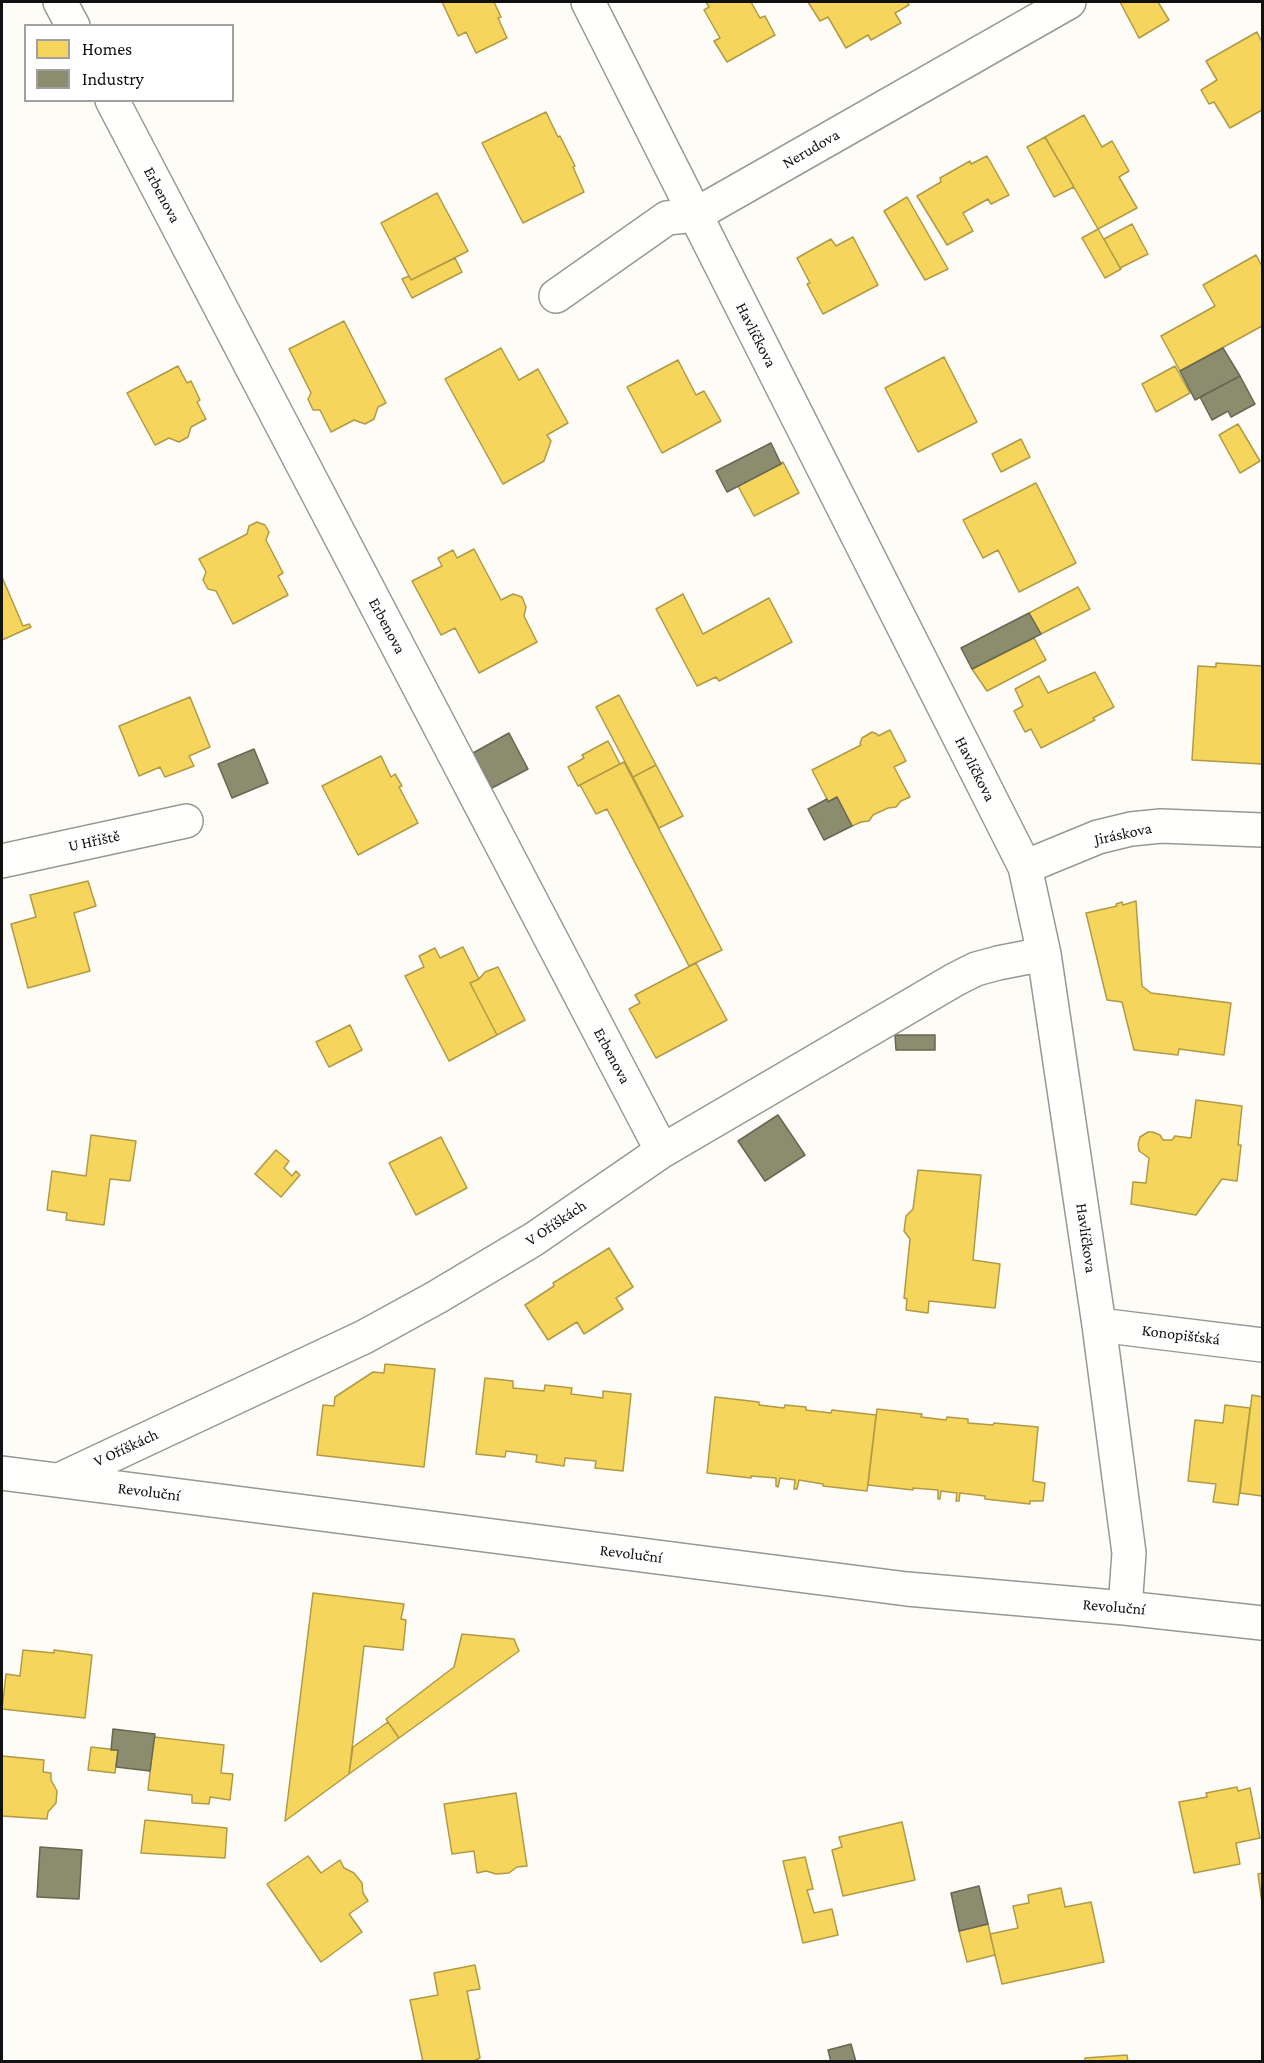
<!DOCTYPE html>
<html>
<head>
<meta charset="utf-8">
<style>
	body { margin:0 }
	#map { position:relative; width:1264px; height:2063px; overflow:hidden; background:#fdfcf7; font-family:"Crimson Pro",serif }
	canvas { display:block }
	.frame { position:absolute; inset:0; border:3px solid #111; pointer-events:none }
	.legend { position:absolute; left:24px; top:24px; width:210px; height:78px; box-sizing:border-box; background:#fff; border:2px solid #a0a0a0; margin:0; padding:8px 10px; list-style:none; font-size:18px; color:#111 }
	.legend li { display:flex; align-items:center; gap:12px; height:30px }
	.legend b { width:30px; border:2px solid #a0a0a0 }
</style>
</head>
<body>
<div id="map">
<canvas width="1264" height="2063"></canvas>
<div class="frame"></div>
<ul class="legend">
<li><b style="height:16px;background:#f6d55c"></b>Homes</li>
<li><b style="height:16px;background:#8c8c6e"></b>Industry</li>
</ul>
</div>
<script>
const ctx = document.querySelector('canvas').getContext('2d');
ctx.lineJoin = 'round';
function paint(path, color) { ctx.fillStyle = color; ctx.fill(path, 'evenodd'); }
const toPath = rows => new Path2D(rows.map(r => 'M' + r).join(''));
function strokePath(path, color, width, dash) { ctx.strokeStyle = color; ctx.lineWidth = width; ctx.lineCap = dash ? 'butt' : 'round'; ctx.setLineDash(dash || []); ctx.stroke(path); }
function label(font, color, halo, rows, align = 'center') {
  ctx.font = font + ' "Crimson Pro",serif'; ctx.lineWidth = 6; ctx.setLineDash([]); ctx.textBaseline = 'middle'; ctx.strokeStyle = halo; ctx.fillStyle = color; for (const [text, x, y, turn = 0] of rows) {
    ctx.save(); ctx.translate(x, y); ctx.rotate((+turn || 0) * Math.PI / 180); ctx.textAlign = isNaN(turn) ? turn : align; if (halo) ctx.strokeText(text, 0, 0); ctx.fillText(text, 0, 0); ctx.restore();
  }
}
const homes = toPath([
	[442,2,494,2,501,17,498,18,507,38,476,53,466,32,458,36,442,2],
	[706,2,751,2,760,18,765,16,775,35,727,62,714,41,720,38,704,10,709,7,706,2],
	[808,2,907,2,909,5,895,13,901,23,871,40,868,35,846,48,828,17,820,21,808,2],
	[1120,2,1158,2,1169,20,1139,38,1120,2],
	[1257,32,1262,42,1262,110,1230,128,1214,102,1209,104,1201,90,1217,80,1206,61,1257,32],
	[546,112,558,137,560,136,575,166,573,167,584,192,523,223,482,143,546,112],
	[1084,115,1102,147,1112,141,1129,171,1119,177,1137,208,1098,229,1045,137,1084,115],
	[1045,137,1074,187,1054,197,1027,147,1045,137],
	[987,156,1009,195,991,204,988,199,963,213,973,231,947,245,917,196,941,182,940,178,970,161,971,164,987,156],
	[437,193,468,251,411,280,381,223,437,193],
	[907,197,948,269,925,280,884,211,907,197],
	[1132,224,1148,254,1120,268,1104,239,1132,224],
	[1098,229,1121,269,1105,278,1082,238,1098,229],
	[853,237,878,285,823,314,807,284,810,283,797,258,831,239,836,246,853,237],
	[1256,255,1262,266,1262,326,1180,371,1161,336,1215,306,1203,285,1256,255],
	[455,258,462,272,412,298,402,279,409,276,411,280,455,258],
	[344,321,386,403,378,407,374,419,365,424,354,420,331,432,320,410,313,410,308,399,311,393,289,349,344,321],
	[501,348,519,380,538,369,568,423,547,435,551,441,544,461,503,484,445,379,501,348],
	[944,357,977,422,918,452,885,388,944,357],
	[678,360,696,395,704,391,721,421,662,453,627,387,678,360],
	[178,366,187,383,191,381,200,400,197,402,206,419,191,427,188,437,179,442,169,438,155,445,127,393,178,366],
	[1175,366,1190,393,1156,412,1142,384,1175,366],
	[1238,424,1260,461,1240,473,1219,435,1238,424],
	[1021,439,1030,457,1001,472,992,454,1021,439],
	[783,462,799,493,754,516,738,486,783,462],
	[1036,483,1076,563,1019,592,998,550,983,558,963,520,1036,483],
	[257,522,265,525,269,532,266,540,283,573,278,576,288,595,233,624,216,591,208,589,203,580,206,572,199,559,247,534,249,526,257,522],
	[474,549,501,600,513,594,522,597,526,607,524,616,537,642,479,673,455,628,441,635,412,581,442,566,438,558,453,550,457,558,474,549],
	[2,577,23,626,29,624,31,627,2,640,2,577],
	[1078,587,1090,609,1041,634,1029,613,1078,587],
	[683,594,703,634,769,598,792,642,719,681,716,677,697,686,656,609,683,594],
	[1034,638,1046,660,987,691,972,669,1034,638],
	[1216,663,1262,666,1262,764,1192,760,1198,666,1216,667,1216,663],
	[1095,672,1114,707,1093,718,1095,720,1041,748,1031,729,1025,732,1014,711,1023,706,1015,689,1039,676,1048,693,1095,672],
	[619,695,656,765,633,777,596,707,619,695],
	[190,697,210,747,189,756,194,766,165,777,160,767,139,776,119,726,190,697],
	[890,730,906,761,894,767,910,797,901,801,896,807,888,808,873,815,869,821,861,822,852,826,837,797,828,802,827,799,812,770,861,745,860,743,862,738,872,732,877,734,878,736,890,730],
	[608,741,620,764,578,786,568,767,584,758,582,755,608,741],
	[381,756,391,777,395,774,402,786,399,787,418,823,358,855,322,786,381,756],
	[624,762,722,950,689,966,607,809,596,814,580,785,624,762],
	[656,765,683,816,659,828,633,777,656,765],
	[88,881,96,906,74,913,90,971,28,988,11,924,36,917,30,895,88,881],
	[1136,901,1142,986,1151,993,1231,1003,1224,1055,1179,1049,1178,1055,1134,1050,1122,1002,1107,1000,1086,913,1117,906,1116,904,1122,902,1123,905,1136,901],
	[463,947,479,979,470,983,497,1035,449,1061,405,976,424,967,419,956,435,948,440,958,463,947],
	[696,963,727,1020,656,1058,629,1009,640,1003,635,995,696,963],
	[498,967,525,1020,497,1035,470,983,479,979,485,972,498,967],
	[350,1025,362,1050,329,1067,316,1042,350,1025],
	[1196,1100,1242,1106,1238,1145,1241,1145,1237,1181,1222,1179,1196,1215,1131,1204,1133,1182,1146,1183,1149,1158,1139,1151,1138,1144,1140,1137,1148,1132,1153,1132,1160,1135,1163,1140,1172,1140,1175,1136,1191,1138,1196,1100],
	[91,1135,136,1141,130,1181,110,1179,104,1225,66,1220,67,1213,47,1210,52,1171,86,1176,91,1135],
	[441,1137,467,1188,416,1215,389,1163,441,1137],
	[276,1150,289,1161,284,1168,292,1176,296,1171,300,1175,281,1197,255,1174,276,1150],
	[918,1170,981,1175,973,1260,1000,1264,995,1308,929,1301,928,1313,906,1310,907,1299,904,1298,910,1239,904,1231,906,1216,913,1209,918,1170],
	[609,1248,633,1287,616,1298,623,1309,584,1334,577,1322,548,1340,525,1305,554,1286,553,1283,609,1248],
	[385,1364,435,1369,424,1467,317,1455,323,1405,334,1406,335,1397,373,1372,384,1373,385,1364],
	[485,1378,513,1381,513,1388,544,1391,545,1385,572,1388,571,1394,603,1398,603,1391,631,1394,623,1471,595,1468,596,1461,565,1458,564,1466,536,1462,537,1455,506,1451,505,1457,476,1454,485,1378],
	[1252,1395,1262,1397,1262,1496,1240,1493,1252,1395],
	[715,1397,759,1402,759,1405,784,1408,785,1405,806,1407,806,1410,831,1413,832,1410,876,1415,867,1491,823,1486,823,1484,799,1480,797,1489,794,1489,795,1480,780,1478,778,1487,776,1486,776,1478,751,1476,751,1478,707,1473,715,1397],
	[1225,1405,1250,1408,1238,1505,1213,1502,1216,1484,1188,1481,1195,1420,1223,1423,1225,1405],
	[877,1409,922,1414,921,1417,946,1420,947,1417,968,1419,968,1423,993,1425,994,1423,1038,1427,1033,1481,1045,1483,1043,1501,1030,1501,1030,1504,985,1499,985,1496,960,1493,959,1501,956,1501,957,1493,941,1491,940,1499,938,1499,938,1490,913,1488,913,1490,868,1485,877,1409],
	[313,1593,404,1604,401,1619,406,1620,403,1650,364,1646,349,1774,285,1821,313,1593],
	[462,1634,514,1639,519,1651,399,1738,386,1719,454,1667,462,1634],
	[23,1650,54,1653,54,1650,92,1655,85,1718,2,1709,6,1674,20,1676,23,1650],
	[388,1722,399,1738,349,1774,353,1747,388,1722],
	[154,1737,224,1745,221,1773,233,1774,230,1800,210,1797,209,1804,192,1803,192,1795,148,1790,154,1737],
	[91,1747,118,1750,115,1773,88,1770,91,1747],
	[2,1756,44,1760,43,1772,51,1773,51,1780,57,1791,56,1803,48,1812,47,1819,2,1816,2,1756],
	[1237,1787,1238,1791,1250,1788,1260,1838,1236,1843,1240,1864,1194,1873,1179,1802,1207,1797,1206,1793,1237,1787],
	[516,1793,527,1866,517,1867,509,1873,496,1874,486,1871,477,1873,474,1851,452,1854,444,1804,516,1793],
	[145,1820,227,1828,225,1858,141,1853,145,1820],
	[902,1822,915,1880,843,1896,832,1850,842,1847,839,1837,902,1822],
	[308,1856,321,1873,340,1860,344,1868,354,1873,362,1883,363,1893,368,1901,349,1914,362,1932,321,1962,267,1884,308,1856],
	[805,1857,813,1889,807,1890,814,1913,832,1909,838,1935,803,1943,783,1861,805,1857],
	[1262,1873,1262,1903,1258,1874,1262,1873],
	[1061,1888,1065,1907,1091,1902,1104,1962,1002,1984,990,1934,1018,1928,1013,1906,1029,1903,1028,1895,1061,1888],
	[988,1924,995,1955,967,1962,959,1931,988,1924],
	[475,1965,480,1989,467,1991,480,2058,471,2062,423,2062,410,2000,438,1995,434,1973,475,1965],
	[1127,2055,1128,2062,1085,2062,1085,2058,1127,2055]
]);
paint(homes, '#f6d55c');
strokePath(homes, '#b19a46', 1.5);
const industry = toPath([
	[1223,348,1240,376,1195,400,1180,371,1223,348],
	[1240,376,1255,404,1231,417,1228,411,1212,420,1200,397,1240,376],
	[771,443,781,464,727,492,716,471,771,443],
	[1029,613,1041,634,972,669,961,648,1029,613],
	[509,733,528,769,492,788,473,753,509,733],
	[254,749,268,783,232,798,218,764,254,749],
	[837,797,852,826,824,840,808,809,827,799,828,802,837,797],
	[895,1035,935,1035,935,1050,896,1050,895,1035],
	[778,1115,805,1155,765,1181,738,1141,778,1115],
	[113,1729,155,1734,150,1771,116,1767,118,1750,111,1750,113,1729],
	[40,1847,82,1850,79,1899,37,1897,40,1847],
	[979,1886,988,1924,959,1931,951,1893,979,1886],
	[851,2044,856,2062,831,2062,828,2050,851,2044]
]);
paint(industry, '#8c8c6e');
strokePath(industry, '#676752', 1.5);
const minor = toPath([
	[60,2,73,26],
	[588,2,1025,867,1044,954,1099,1325,1129,1553,1125,1608],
	[112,100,662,1151],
	[556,296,667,218,695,215,1069,2],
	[2,861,186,821],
	[1025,867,1098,837,1131,829,1161,826,1262,830],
	[1099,1325,1262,1345],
	[2,1473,907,1589,1125,1608,1262,1623],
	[59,1480,364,1337,437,1297,534,1239,662,1151,956,979,976,969,998,963,1044,954]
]);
strokePath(minor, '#979795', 36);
strokePath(minor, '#fffffe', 33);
label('16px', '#111', '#fff', [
	["Nerudova",811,149,-30],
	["Erbenova",162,195,62],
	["Havlíčkova",756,335,63],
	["Erbenova",387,626,62],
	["Havlíčkova",975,769,63],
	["Jiráskova",1123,834,-12],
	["U Hřiště",94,841,-12],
	["Erbenova",612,1056,62],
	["V Oříškách",556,1223,-34],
	["Havlíčkova",1086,1238,82],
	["Konopišťská",1181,1335,7],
	["V Oříškách",126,1448,-25],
	["Revoluční",149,1492,7],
	["Revoluční",631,1554,7],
	["Revoluční",1114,1607,5]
]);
</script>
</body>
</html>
